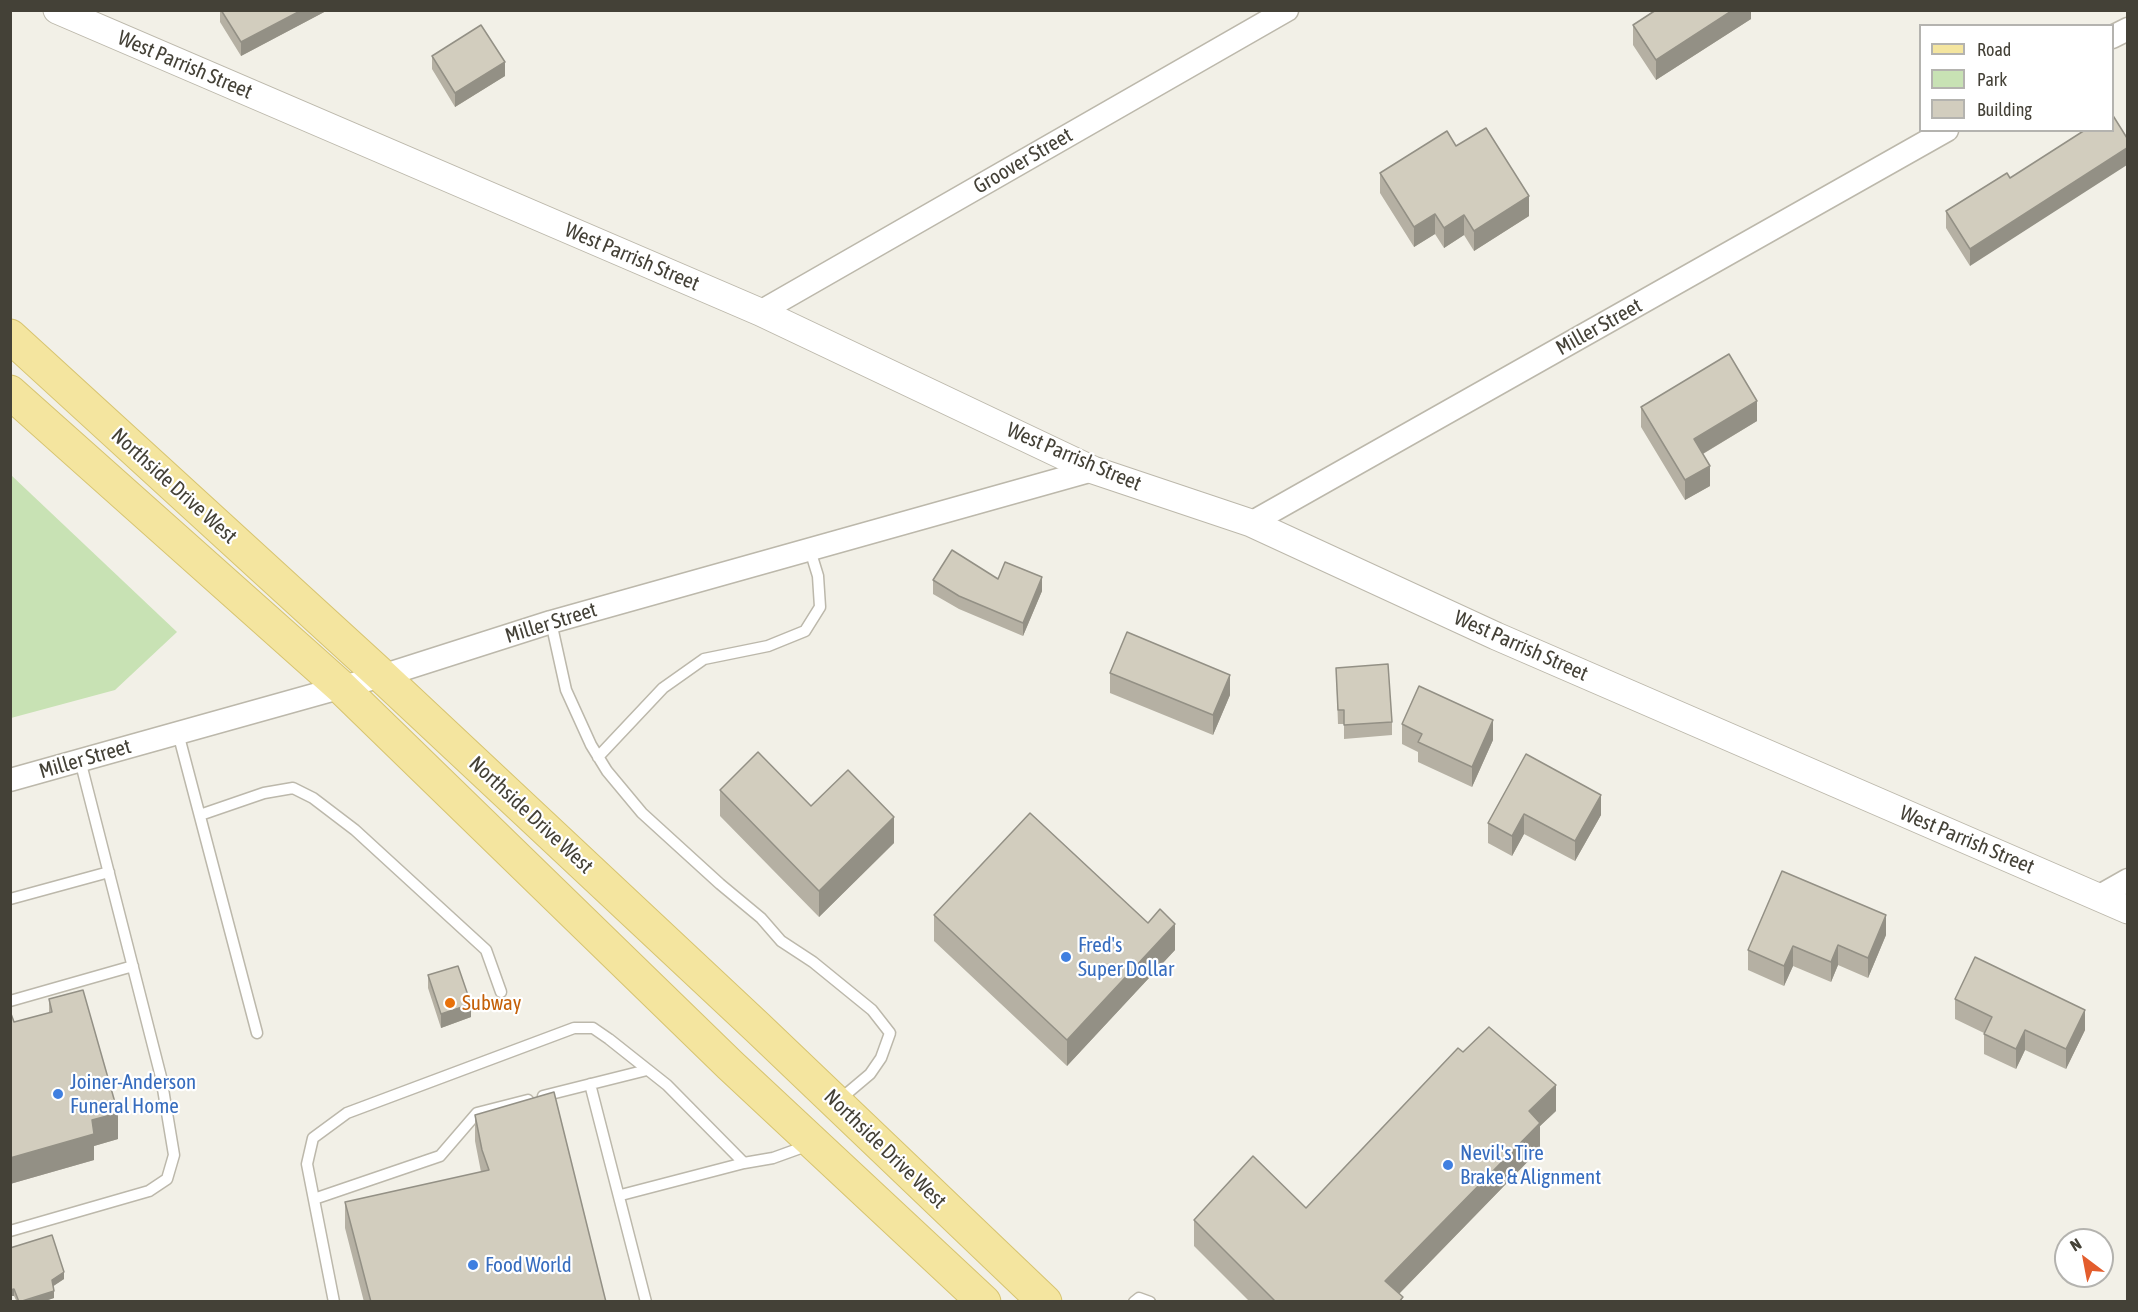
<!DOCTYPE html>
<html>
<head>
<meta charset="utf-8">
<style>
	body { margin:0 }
	#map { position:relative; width:2138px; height:1312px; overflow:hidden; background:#f2f0e7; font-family:"Asap Condensed",sans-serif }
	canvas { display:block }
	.frame { position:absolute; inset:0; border:12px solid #444137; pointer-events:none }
	.legend { position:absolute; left:1919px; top:24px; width:195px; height:108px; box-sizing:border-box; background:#fff; border:2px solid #b4b3af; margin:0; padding:8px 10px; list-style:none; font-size:18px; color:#444137 }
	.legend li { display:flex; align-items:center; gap:12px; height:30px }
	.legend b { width:30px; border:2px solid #b4b3af }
	.north { position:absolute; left:2054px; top:1228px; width:60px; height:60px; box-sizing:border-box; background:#fff; border:2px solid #b4b3af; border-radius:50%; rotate:328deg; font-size:16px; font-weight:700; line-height:24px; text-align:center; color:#444137 }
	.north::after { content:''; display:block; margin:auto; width:21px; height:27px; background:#e35d2d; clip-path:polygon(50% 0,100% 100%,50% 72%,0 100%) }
</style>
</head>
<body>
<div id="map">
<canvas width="2138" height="1312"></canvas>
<div class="frame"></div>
<ul class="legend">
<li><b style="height:8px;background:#f4e59f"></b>Road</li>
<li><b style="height:16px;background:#c8e2b4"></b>Park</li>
<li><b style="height:16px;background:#d2cdbe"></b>Building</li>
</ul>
<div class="north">N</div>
</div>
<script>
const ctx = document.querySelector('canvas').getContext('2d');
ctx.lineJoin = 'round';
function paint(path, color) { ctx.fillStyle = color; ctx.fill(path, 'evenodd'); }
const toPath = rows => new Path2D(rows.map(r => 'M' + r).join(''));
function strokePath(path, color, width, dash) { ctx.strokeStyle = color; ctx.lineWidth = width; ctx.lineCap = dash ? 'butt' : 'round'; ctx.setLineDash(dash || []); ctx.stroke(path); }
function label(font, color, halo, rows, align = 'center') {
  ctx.font = font + ' "Asap Condensed",sans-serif'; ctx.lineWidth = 4.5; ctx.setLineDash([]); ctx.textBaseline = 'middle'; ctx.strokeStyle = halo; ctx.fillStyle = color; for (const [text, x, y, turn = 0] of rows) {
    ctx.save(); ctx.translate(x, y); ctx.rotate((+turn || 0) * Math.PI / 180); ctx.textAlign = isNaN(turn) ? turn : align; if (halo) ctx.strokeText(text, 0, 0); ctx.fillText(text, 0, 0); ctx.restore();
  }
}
paint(toPath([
	[11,475,177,632,115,690,11,718]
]), '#c8e2b4');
const service = toPath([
	[551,622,566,690,591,745,607,771,642,813,720,884,761,918,781,941,813,962,872,1010,890,1033,881,1058,870,1074,838,1101],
	[178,733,257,1033],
	[598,757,663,688,704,659,768,646,805,631,820,607,818,576,810,550],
	[200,815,264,793,293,788,313,798,355,830,486,950,501,992],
	[10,899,109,872],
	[10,1001,133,966],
	[590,1084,646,1302],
	[543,1096,647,1070],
	[621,1195,744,1163],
	[314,1199,440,1156,477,1113,528,1100],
	[10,1231,149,1191,167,1179,174,1155,161,1077,80,760],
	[334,1302,307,1164,313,1138,347,1113,574,1028,593,1028,609,1039,667,1085,744,1163,773,1158,809,1145],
	[1134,1302,1139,1298,1150,1302]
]);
const minor = toPath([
	[2112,37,2128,29],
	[760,312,1287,10],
	[1251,523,1947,130],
	[10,780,382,676,551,622,1093,470],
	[2098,897,2128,880]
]);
const tertiary = toPath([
	[57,10,760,312,1093,470,1251,523,1496,636,2128,910]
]);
const primary = toPath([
	[10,336,382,676,757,1027,1045,1302],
	[10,392,341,687,730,1065,984,1302]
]);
strokePath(service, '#bcb8ab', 13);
strokePath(minor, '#bcb8ab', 25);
strokePath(tertiary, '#bcb8ab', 29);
strokePath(primary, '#d7c470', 35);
strokePath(service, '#fff', 10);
strokePath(minor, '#fff', 22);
strokePath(tertiary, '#fff', 27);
strokePath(primary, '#f4e59f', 33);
paint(toPath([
	[220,10,328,10,241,56,220,22],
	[1751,10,1751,19,1656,80,1633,45,1633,25],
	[432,56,505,76,455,107,432,69],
	[1456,146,1529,216,1474,251,1464,235,1444,248,1435,234,1414,247,1380,193,1380,173],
	[2007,173,1970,266,1946,228,1946,211],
	[1641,407,1757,421,1703,454,1710,486,1685,500,1641,427],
	[998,579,1042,591,1023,636,959,609,933,594,933,580],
	[1336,668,1392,722,1392,735,1344,739,1344,724,1338,724],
	[1110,673,1230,695,1213,735,1110,693],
	[1402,724,1493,740,1472,787,1418,762,1418,752,1402,744],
	[1526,754,1601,815,1575,861,1524,834,1512,856,1488,843,1488,823],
	[720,790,811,806,894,843,819,917,720,816],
	[934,915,1148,923,1175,950,1067,1066,934,941],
	[1886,935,1868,978,1838,965,1831,982,1793,966,1784,986,1748,970,1748,950],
	[428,975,471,1017,441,1028,428,988],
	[49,999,118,1139,94,1146,94,1160,10,1184,10,1011,14,1022,49,1013],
	[1955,999,2085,1030,2066,1069,2025,1050,2016,1069,1984,1054,1984,1033,1955,1019],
	[1556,1111,1540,1126,1540,1149,1399,1294,1403,1302,1250,1302,1194,1246,1194,1220,1306,1208],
	[475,1115,606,1302,364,1302,345,1228,345,1202,481,1172,475,1141],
	[10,1248,64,1279,53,1286,54,1298,42,1302,17,1302,14,1296,10,1296]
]), '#b5b0a3');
paint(toPath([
	[302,10,328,10,241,56,241,42],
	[1733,10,1751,10,1751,19,1656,80,1656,60],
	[505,62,505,76,455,107,455,93],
	[2127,148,2127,165,1970,266,1970,249],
	[1529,196,1529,216,1474,251,1474,231],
	[1435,214,1435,234,1414,247,1414,227],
	[1464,215,1464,235,1444,248,1444,228],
	[1757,401,1757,421,1694,459,1694,439],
	[1710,466,1710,486,1685,500,1685,480],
	[1042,577,1042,591,1023,636,1023,623],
	[1230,675,1230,695,1213,735,1213,715],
	[1493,720,1493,740,1472,787,1472,767],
	[1601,795,1601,815,1575,861,1575,841],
	[1524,814,1524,834,1512,856,1512,836],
	[894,817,894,843,819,917,819,891],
	[1886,915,1886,935,1868,978,1868,958],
	[1175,924,1175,950,1067,1066,1067,1040],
	[1838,945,1838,965,1831,982,1831,962],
	[1793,946,1793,966,1784,986,1784,966],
	[471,1004,471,1017,441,1028,441,1014],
	[2085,1010,2085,1030,2066,1069,2066,1049],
	[2025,1030,2025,1050,2016,1069,2016,1049],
	[1556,1085,1556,1111,1540,1126,1540,1149,1391,1302,1385,1281,1529,1111],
	[118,1113,118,1139,94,1146,94,1160,10,1184,10,1158,92,1120],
	[64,1272,64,1279,52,1287,52,1280],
	[14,1289,14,1296,10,1296,10,1290],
	[54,1291,54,1298,42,1302,21,1302]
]), '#939085');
const building = toPath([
	[221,10,302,10,241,42,221,10],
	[1656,10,1733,10,1656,60,1633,25,1656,10],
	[481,25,505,62,455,93,432,56,481,25],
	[2112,114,2127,138,2127,148,1970,249,1946,211,2007,173,2010,178,2085,130,2112,130,2112,114],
	[1486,128,1529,196,1474,231,1464,215,1444,228,1435,214,1414,227,1380,173,1447,131,1456,146,1486,128],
	[1729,354,1757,401,1694,439,1710,466,1685,480,1641,407,1729,354],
	[952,550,998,579,1005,562,1042,577,1023,623,959,596,933,580,952,550],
	[1127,632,1230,675,1213,715,1110,673,1127,632],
	[1388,664,1392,722,1344,725,1344,710,1338,710,1336,668,1388,664],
	[1419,686,1493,720,1472,767,1418,742,1422,734,1402,724,1419,686],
	[758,752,811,806,848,770,894,817,819,891,720,790,758,752],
	[1526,754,1601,795,1575,841,1524,814,1512,836,1488,823,1526,754],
	[1030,813,1148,923,1160,909,1175,924,1067,1040,934,915,1030,813],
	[1782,871,1886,915,1868,958,1838,945,1831,962,1793,946,1784,966,1748,950,1782,871],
	[1975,957,2085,1010,2066,1049,2025,1030,2016,1049,1984,1034,1992,1017,1955,999,1975,957],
	[458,966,471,1004,441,1014,428,975,458,966],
	[83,990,118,1113,92,1120,94,1134,10,1158,10,1011,14,1022,52,1012,49,999,83,990],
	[1489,1027,1556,1085,1529,1111,1540,1123,1385,1281,1403,1297,1399,1302,1276,1302,1194,1220,1253,1156,1306,1208,1458,1048,1463,1052,1489,1027],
	[554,1092,606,1302,371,1302,345,1202,489,1170,482,1150,475,1115,554,1092],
	[52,1235,64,1272,52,1280,54,1291,19,1302,14,1289,10,1290,10,1248,52,1235]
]);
paint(building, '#d2cdbe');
strokePath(building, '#939085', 1.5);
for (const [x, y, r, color] of [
	[1066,957,6,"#3f7fe0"],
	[450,1003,6,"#e8710a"],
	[58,1094,6,"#3f7fe0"],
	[1448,1165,6,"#3f7fe0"],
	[473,1265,6,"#3f7fe0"]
]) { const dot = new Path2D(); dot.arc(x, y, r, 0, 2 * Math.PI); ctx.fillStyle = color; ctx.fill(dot); strokePath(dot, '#fff', 2); }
label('21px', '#444137', '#fff', [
	["West Parrish Street",185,65,23],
	["Groover Street",1023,161,-30],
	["West Parrish Street",632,257,23],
	["Miller Street",1599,327,-29],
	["West Parrish Street",1074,457,23],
	["Northside Drive West",174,486,42],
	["Miller Street",551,623,-17],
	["West Parrish Street",1521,646,24],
	["Miller Street",85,759,-16],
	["Northside Drive West",531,815,43],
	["West Parrish Street",1967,840,23],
	["Northside Drive West",885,1149,44]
]);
label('21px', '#366cbe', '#fff', [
	["Fred's",1078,945],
	["Super Dollar",1078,969],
	["Joiner-Anderson",70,1082],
	["Funeral Home",70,1106],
	["Nevil's Tire",1460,1153],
	["Brake & Alignment",1460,1177],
	["Food World",485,1265]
], 'left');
label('21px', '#c56008', '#fff', [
	["Subway",462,1003]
], 'left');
</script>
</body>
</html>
